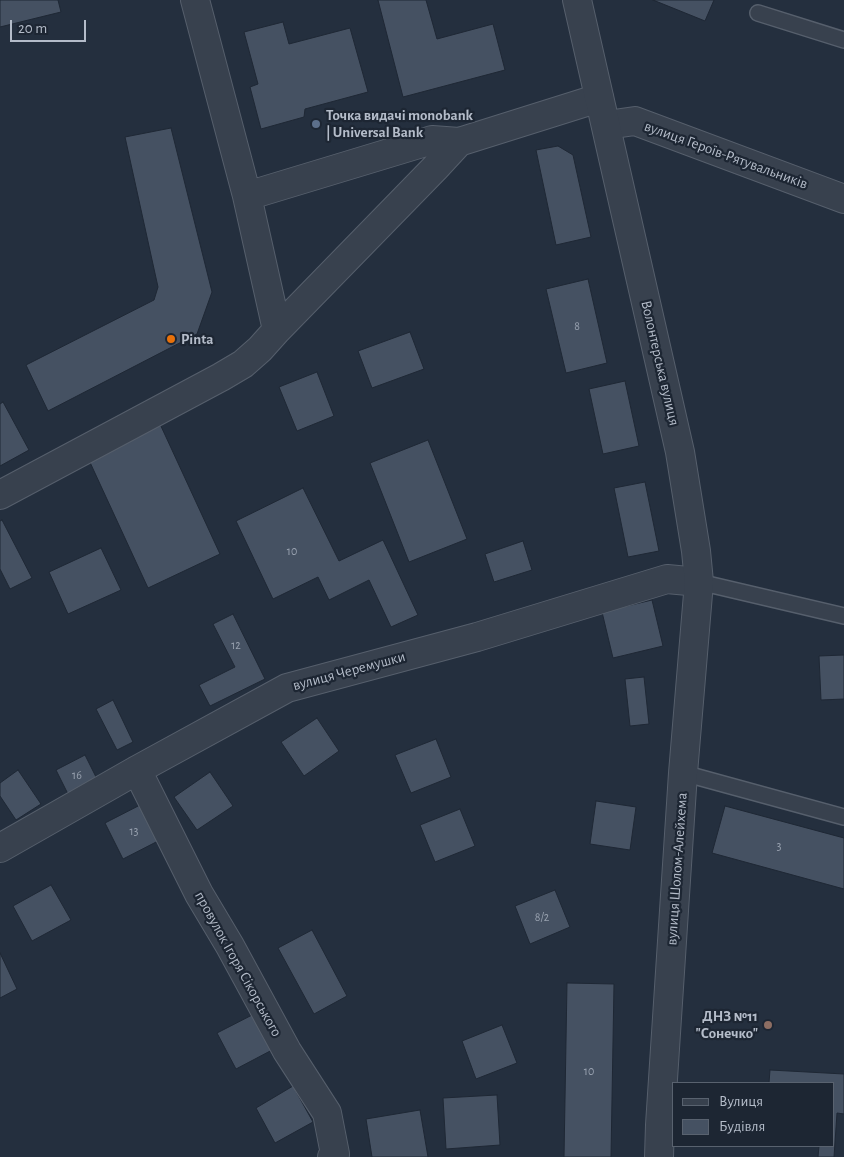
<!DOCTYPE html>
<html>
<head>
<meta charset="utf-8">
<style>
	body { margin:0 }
	#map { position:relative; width:844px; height:1157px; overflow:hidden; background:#242f3e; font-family:"Alegreya Sans",sans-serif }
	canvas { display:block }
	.legend { position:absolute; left:672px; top:1082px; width:162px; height:65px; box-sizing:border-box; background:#1d2633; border:1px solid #59626f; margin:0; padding:6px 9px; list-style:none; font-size:15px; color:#b4bcc9 }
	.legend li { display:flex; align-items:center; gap:10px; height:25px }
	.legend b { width:25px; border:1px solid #59626f }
	.scale { position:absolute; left:10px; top:20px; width:76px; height:22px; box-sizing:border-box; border:2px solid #b4bcc9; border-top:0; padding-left:6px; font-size:15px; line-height:18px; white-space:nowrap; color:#b4bcc9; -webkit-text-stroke:4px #1d2633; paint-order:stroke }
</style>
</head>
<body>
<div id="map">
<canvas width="844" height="1157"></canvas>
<ul class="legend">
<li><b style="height:6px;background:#38414e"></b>Вулиця</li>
<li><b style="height:14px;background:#455162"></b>Будівля</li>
</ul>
<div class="scale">20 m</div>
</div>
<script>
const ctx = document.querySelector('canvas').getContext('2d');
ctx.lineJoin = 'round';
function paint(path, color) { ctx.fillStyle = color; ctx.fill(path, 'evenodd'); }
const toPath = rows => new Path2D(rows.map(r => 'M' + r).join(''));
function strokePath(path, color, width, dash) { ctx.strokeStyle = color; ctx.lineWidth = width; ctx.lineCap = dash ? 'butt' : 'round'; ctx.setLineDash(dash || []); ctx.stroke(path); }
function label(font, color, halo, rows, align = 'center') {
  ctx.font = font + ' "Alegreya Sans",sans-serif'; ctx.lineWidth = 4.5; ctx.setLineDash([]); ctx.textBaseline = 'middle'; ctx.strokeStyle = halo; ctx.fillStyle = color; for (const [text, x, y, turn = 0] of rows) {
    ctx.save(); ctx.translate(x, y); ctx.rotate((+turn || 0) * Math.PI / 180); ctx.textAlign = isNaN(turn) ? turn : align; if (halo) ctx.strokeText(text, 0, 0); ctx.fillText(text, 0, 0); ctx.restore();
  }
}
const building = toPath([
	[0,0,58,0,61,12,0,27,0,0],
	[378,0,426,0,437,39,493,24,505,70,403,97,378,0],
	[653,0,714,0,705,21,653,0],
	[283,22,289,44,350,28,368,92,305,109,304,117,261,129,250,87,258,84,244,32,283,22],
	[171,128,212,292,197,334,48,411,26,365,154,300,158,287,125,137,171,128],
	[558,146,573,155,591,237,556,245,536,150,558,146],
	[588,279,607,363,566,373,546,289,588,279],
	[410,332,424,369,372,388,358,351,410,332],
	[317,372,334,416,297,431,279,387,317,372],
	[625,381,639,446,603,454,589,389,625,381],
	[3,402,29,450,0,466,0,404,3,402],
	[160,424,220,554,148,588,88,458,160,424],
	[428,440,467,539,409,562,370,463,428,440],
	[645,482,659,551,628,557,614,488,645,482],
	[303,488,339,561,383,540,418,615,391,627,369,580,329,600,318,577,273,599,236,521,303,488],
	[2,520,32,578,10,589,0,569,0,521,2,520],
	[523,541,532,570,494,582,485,554,523,541],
	[101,548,121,590,68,614,49,572,101,548],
	[652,600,663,646,613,658,602,612,652,600],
	[233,614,265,679,210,706,199,685,235,667,213,624,233,614],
	[844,655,844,699,821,700,819,656,844,655],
	[644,677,649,724,630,726,625,679,644,677],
	[113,700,133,742,117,750,96,709,113,700],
	[317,718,339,751,304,776,281,742,317,718],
	[436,739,451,777,411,793,395,755,436,739],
	[85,755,98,781,69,796,56,770,85,755],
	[18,770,41,804,16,820,0,796,0,783,18,770],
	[210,772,233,806,197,830,174,797,210,772],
	[596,801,636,807,630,850,590,844,596,801],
	[144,803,162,839,123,859,105,823,144,803],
	[725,806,844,838,844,889,712,853,725,806],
	[460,809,475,846,435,862,420,825,460,809],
	[51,885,71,920,32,941,13,906,51,885],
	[555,890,570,927,530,944,515,906,555,890],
	[312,930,347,996,314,1014,278,948,312,930],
	[0,953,17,989,0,998,0,953],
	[567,983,614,984,611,1157,564,1157,567,983],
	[256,1013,274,1049,236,1069,217,1033,256,1013],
	[502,1025,517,1063,476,1079,462,1041,502,1025],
	[770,1070,844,1074,844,1114,837,1113,834,1157,818,1157,819,1146,833,1146,833,1083,769,1083,770,1070],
	[293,1086,313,1122,275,1143,256,1108,293,1086],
	[497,1095,500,1145,446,1149,443,1098,497,1095],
	[420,1110,428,1157,372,1157,366,1119,420,1110]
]);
paint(building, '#455162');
strokePath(building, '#1f2835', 1);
const service = toPath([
	[758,13,844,40],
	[699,582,844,616],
	[683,773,844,817]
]);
const minor = toPath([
	[607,125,635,121,844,199],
	[247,196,432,140,459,142],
	[277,330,435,168,459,142,599,98],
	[0,495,221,377,243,364,260,349,277,330,247,196,195,0],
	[137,770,199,894,230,946,287,1051,327,1113,335,1154,332,1157],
	[0,848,137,770,287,688,477,637,667,579,699,582]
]);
const tertiary = toPath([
	[577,0,680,452,696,551,699,582,683,773,660,1125,659,1157]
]);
strokePath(service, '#565f6c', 18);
strokePath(minor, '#565f6c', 30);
strokePath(tertiary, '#565f6c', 30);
strokePath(service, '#38414e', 15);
strokePath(minor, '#38414e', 28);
strokePath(tertiary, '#38414e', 28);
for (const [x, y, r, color] of [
	[316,124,5,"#5c6f8a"],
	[171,339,5,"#e8710a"],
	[768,1025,5,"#8d6e63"]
]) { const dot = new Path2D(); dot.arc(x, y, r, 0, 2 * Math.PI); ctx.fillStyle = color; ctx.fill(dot); strokePath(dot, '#1d2633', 2); }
label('12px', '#98a1af', null, [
	["8",577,326],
	["10",292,551],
	["12",236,645],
	["16",77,775],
	["13",134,831],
	["3",779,846],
	["8/2",542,917],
	["10",589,1071]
]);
label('bold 15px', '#b4bcc9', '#1d2633', [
	["Точка видачі monobank",326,115],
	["| Universal Bank",326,132],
	["Pinta",181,339],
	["ДНЗ №11",758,1016,"right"],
	["\"Сонечко\"",758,1033,"right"]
], 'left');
label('15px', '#b4bcc9', '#1d2633', [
	["вулиця Героїв-Рятувальників",726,155,20],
	["Волонтерська вулиця",660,363,77],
	["вулиця Черемушки",349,671,-15],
	["вулиця Шолом-Алейхема",677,869,-86],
	["провулок Ігоря Сікорського",238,964,61]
]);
</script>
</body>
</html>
